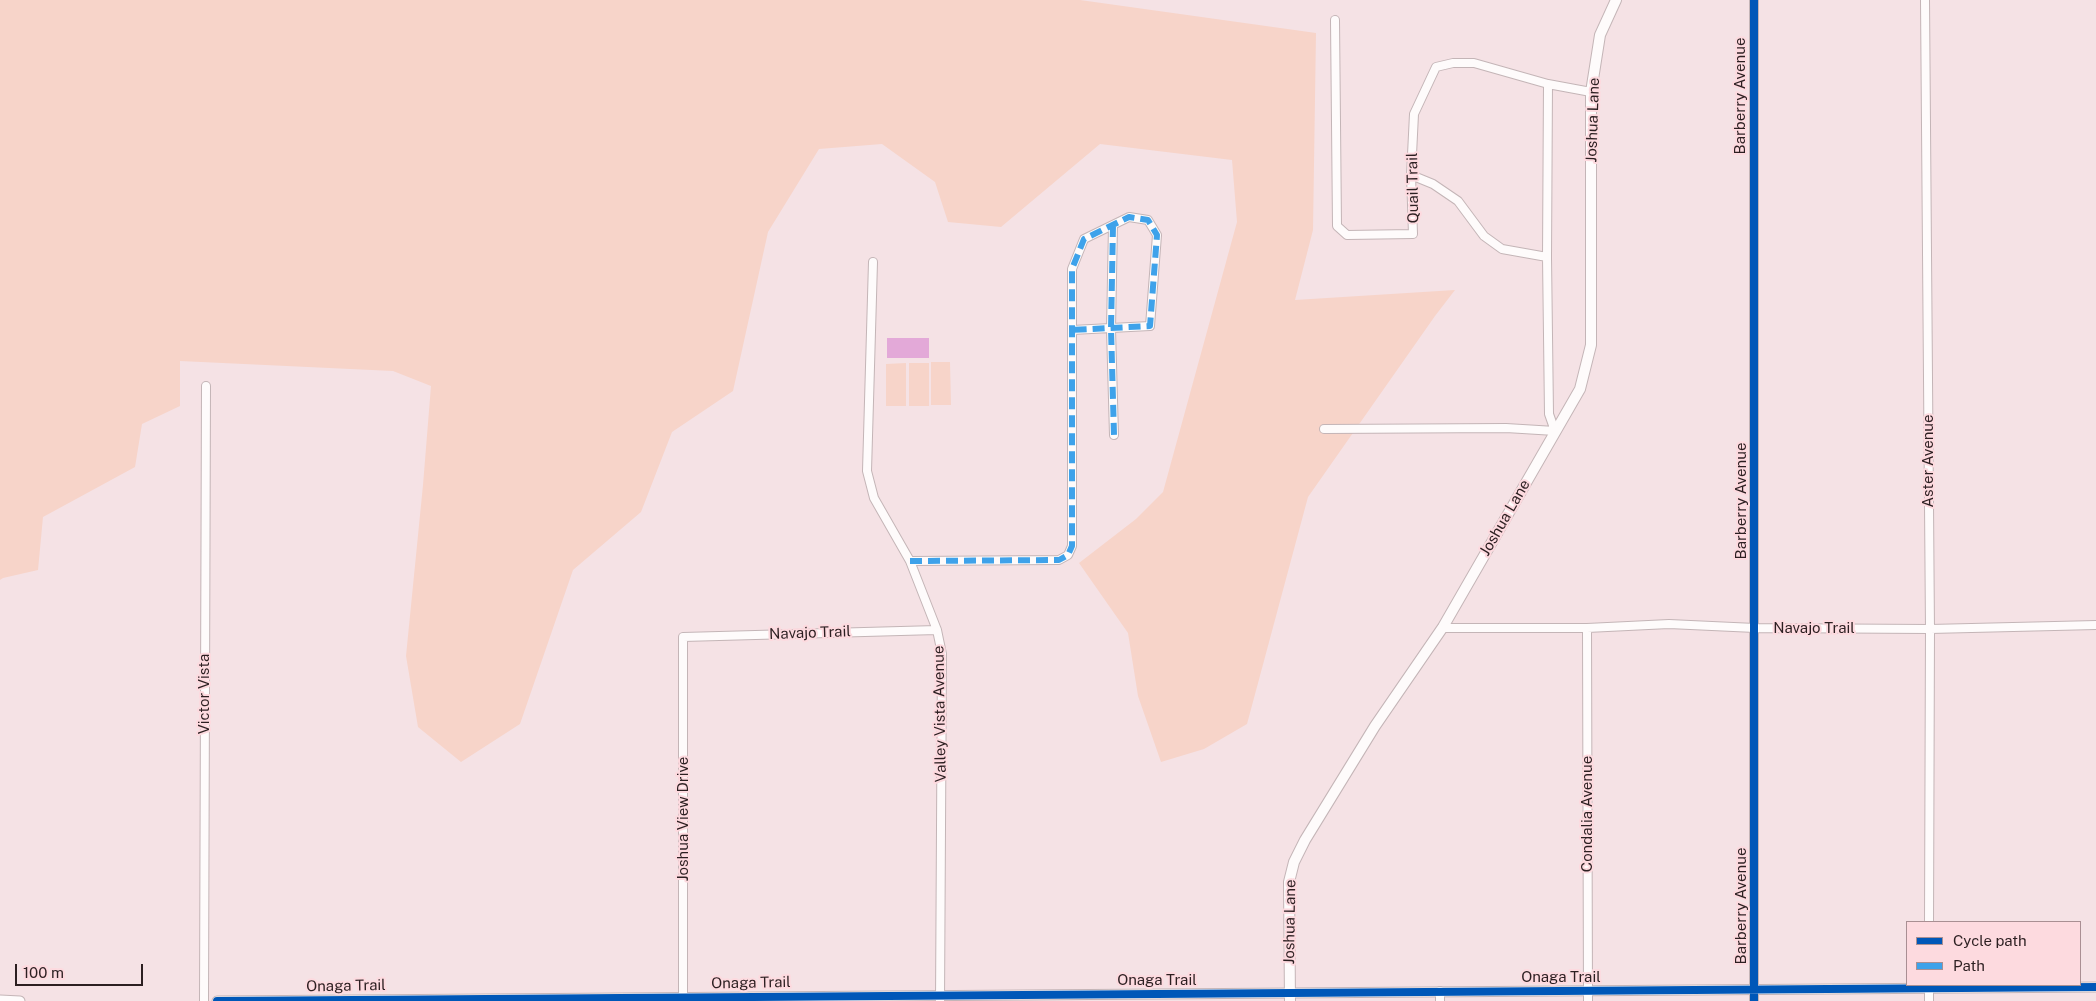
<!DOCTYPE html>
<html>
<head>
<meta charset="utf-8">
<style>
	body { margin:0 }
	#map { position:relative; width:2096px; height:1001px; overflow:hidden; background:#f5e2e5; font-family:"Public Sans",sans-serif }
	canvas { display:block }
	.legend { position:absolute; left:1906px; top:921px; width:175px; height:65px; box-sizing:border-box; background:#fddadf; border:1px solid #a98f93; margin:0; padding:6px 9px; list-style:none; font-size:15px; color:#2c1f21 }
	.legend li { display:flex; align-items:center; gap:10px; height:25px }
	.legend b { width:25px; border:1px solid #a98f93 }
	.scale { position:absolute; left:15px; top:964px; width:128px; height:22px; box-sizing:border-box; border:2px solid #2c1f21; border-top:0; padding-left:6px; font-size:15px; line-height:18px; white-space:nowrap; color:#2c1f21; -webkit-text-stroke:4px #fddadf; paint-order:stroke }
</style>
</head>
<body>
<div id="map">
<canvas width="2096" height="1001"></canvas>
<ul class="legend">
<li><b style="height:6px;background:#0057b8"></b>Cycle path</li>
<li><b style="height:6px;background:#3ea2ea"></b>Path</li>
</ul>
<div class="scale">100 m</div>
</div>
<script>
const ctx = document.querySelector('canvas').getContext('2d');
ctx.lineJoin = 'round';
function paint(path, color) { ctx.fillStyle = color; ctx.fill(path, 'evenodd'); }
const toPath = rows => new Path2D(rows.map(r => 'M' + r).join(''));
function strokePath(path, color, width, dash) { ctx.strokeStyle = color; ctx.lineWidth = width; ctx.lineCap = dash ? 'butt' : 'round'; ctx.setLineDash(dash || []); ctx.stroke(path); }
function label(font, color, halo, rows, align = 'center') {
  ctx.font = font + ' "Public Sans",sans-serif'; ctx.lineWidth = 4; ctx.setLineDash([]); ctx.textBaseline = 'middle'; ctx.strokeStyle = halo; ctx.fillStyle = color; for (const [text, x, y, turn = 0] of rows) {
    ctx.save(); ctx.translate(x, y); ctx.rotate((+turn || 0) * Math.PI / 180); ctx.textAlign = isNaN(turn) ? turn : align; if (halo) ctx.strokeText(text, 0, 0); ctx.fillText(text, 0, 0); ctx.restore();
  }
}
paint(toPath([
	[0,0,1080,0,1316,33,1313,230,1295,300,1455,290,1435,316,1308,497,1247,724,1204,749,1161,762,1138,696,1128,633,1079,563,1136,519,1163,492,1237,222,1232,160,1100,144,1001,227,948,222,935,182,882,144,819,149,768,232,733,391,672,432,641,512,573,570,520,724,461,762,418,727,406,656,423,485,431,386,393,371,180,361,180,406,142,424,135,467,43,517,38,570,3,578,0,580],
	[931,362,950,362,951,405,931,405],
	[906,363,906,406,886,406,886,364],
	[909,363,929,363,929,406,909,406]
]), '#f7d4c9');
paint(toPath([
	[887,338,929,338,929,358,887,358]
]), '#e3a9d8');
const minor = toPath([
	[1754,0,1754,1001],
	[1925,0,1930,629,1929,922],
	[1335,20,1337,226,1347,235,1413,234,1411,175,1414,114,1436,67,1453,63,1474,63,1548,84],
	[1411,175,1433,184,1458,201,1484,236,1502,249,1547,257],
	[1113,225,1111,329,1114,435],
	[873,262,867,471,874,498,910,561,937,630,942,654,940,1001],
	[1324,429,1506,428,1555,431,1549,414,1547,257,1548,84,1591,92],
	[910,561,1059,560,1068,555,1072,546,1072,269,1084,239,1129,217,1148,220,1157,235,1150,326,1072,330],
	[1442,628,1587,628,1669,624,1755,628,1930,629,2096,625],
	[1587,628,1588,1001],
	[1929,985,1929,1001],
	[204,1001,206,386],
	[683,1001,683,637,937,630],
	[1440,1001,1440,991]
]);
const tertiary = toPath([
	[0,1000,20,1001],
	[217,1001,2096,987]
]);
const secondary = toPath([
	[1290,1001,1289,882,1294,862,1305,840,1375,726,1443,627,1580,389,1591,345,1591,92,1600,35,1616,0]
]);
strokePath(minor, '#c4b5b7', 10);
strokePath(tertiary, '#c4b5b7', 11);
strokePath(secondary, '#c4b5b7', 12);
strokePath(minor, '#fefbfb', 8);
strokePath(tertiary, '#fefbfb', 9);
strokePath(secondary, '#fefbfb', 10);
strokePath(toPath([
	[1113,225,1111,329,1114,435],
	[910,561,1059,560,1068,555,1072,546,1072,269,1084,239,1129,217,1148,220,1157,235,1150,326,1072,330]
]), '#3ea2ea', 6, [12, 6]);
strokePath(toPath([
	[1754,0,1754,1001],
	[217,1001,2096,987]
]), '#0057b8', 8);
label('15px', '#2c1f21', '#fddadf', [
	["Barberry Avenue",1740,96,-90],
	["Joshua Lane",1593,120,-88],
	["Quail Trail",1413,188,-91],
	["Aster Avenue",1928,461,-90],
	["Barberry Avenue",1741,501,-90],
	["Joshua Lane",1505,518,-60],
	["Navajo Trail",1814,628],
	["Navajo Trail",810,633,-2],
	["Victor Vista",204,694,-90],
	["Valley Vista Avenue",940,714,-91],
	["Condalia Avenue",1587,814,-90],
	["Joshua View Drive",683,819,-90],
	["Barberry Avenue",1741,906,-90],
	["Joshua Lane",1290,922,-89],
	["Onaga Trail",1561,977],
	["Onaga Trail",1157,980],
	["Onaga Trail",751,983,-1],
	["Onaga Trail",346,986,-1]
]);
</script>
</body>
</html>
